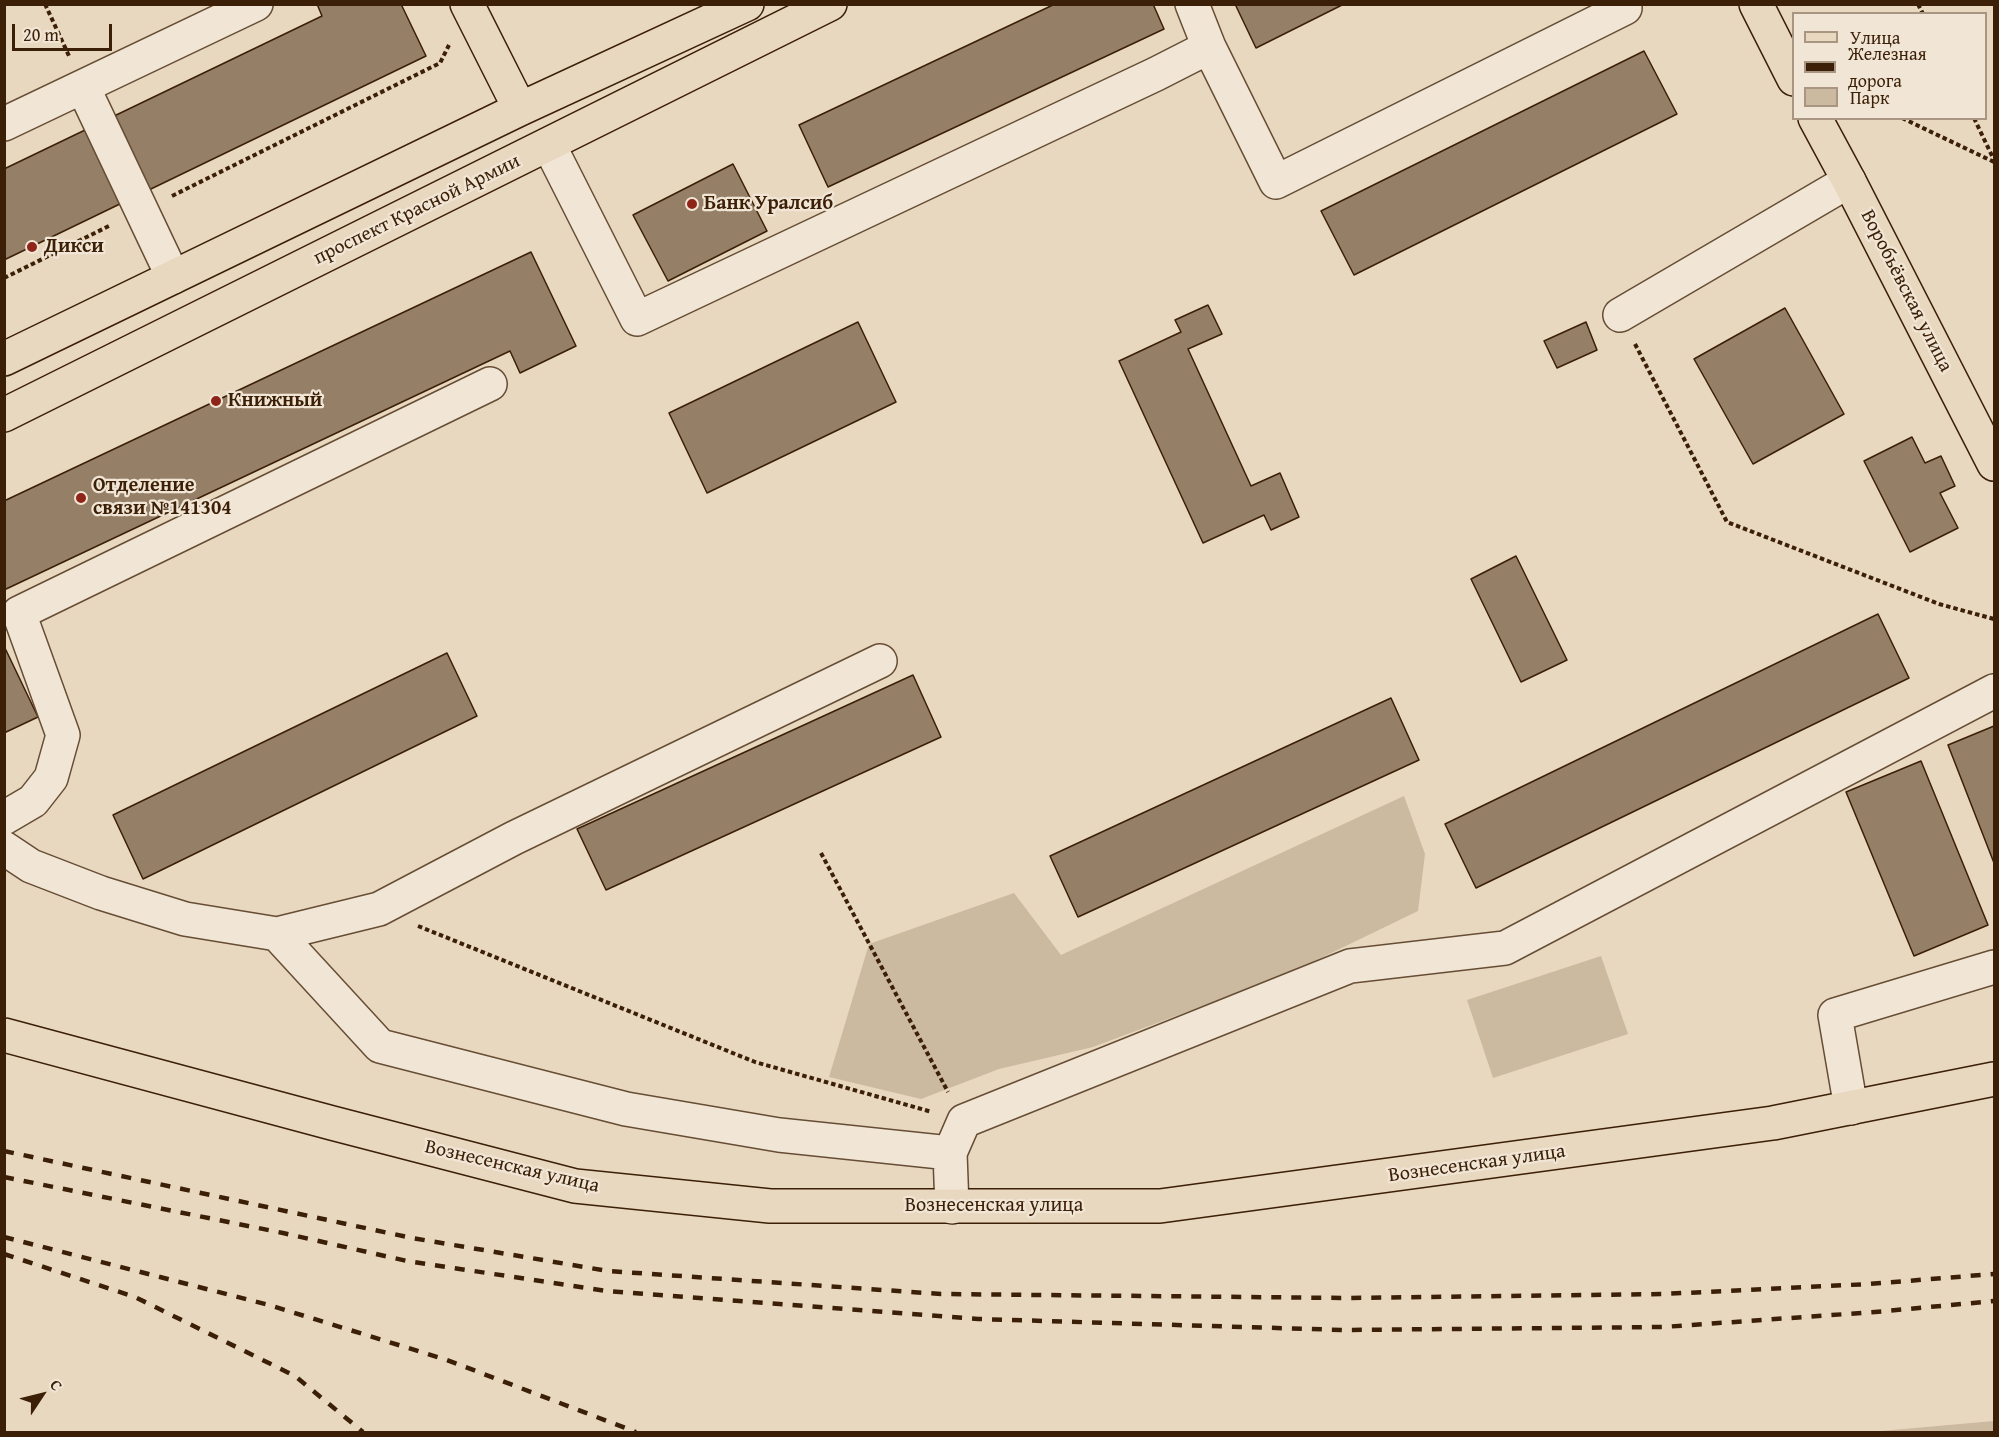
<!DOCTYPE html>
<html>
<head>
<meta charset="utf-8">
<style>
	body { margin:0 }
	#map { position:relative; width:1999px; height:1437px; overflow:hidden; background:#e9d8c0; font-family:"Gentium Book Plus",serif }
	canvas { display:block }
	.frame { position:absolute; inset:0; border:6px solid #3b1f06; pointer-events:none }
	.legend { position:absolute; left:1792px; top:12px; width:195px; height:108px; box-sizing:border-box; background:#f1e6d6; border:2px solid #a89683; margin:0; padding:8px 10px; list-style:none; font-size:18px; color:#3b1f06 }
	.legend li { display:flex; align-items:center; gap:12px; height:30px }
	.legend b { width:30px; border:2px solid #a89683 }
	.north { position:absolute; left:12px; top:1365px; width:60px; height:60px; -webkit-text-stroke:4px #f1e6d6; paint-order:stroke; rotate:55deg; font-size:16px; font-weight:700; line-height:24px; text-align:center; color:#3b1f06 }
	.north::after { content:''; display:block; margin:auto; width:21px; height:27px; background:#3b1f06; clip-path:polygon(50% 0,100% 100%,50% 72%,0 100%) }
	.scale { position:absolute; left:12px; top:24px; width:100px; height:27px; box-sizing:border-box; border:3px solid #3b1f06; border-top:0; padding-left:8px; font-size:18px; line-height:21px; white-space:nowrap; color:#3b1f06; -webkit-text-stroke:4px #f1e6d6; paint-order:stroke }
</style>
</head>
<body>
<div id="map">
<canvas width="1999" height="1437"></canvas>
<div class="frame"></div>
<ul class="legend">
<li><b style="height:8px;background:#e9d8c0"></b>Улица</li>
<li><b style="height:8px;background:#3b1f06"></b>Железная дорога</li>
<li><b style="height:16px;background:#cbb9a0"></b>Парк</li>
</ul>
<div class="north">С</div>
<div class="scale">20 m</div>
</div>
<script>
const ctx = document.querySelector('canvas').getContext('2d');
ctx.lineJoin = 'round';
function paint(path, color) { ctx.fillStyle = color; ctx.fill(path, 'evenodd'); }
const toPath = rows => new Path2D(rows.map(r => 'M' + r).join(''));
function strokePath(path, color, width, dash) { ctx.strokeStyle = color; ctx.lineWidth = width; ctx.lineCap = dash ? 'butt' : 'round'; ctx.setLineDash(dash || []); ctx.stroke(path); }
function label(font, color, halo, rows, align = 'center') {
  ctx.font = font + ' "Gentium Book Plus",serif'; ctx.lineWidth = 4.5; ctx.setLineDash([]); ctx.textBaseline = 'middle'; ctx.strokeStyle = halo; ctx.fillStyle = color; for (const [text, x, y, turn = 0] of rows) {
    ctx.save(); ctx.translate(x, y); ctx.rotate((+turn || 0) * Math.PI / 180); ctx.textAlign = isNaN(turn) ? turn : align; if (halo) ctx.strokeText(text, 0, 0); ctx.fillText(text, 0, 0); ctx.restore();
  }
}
paint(toPath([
	[1404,796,1425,854,1418,911,1288,974,1093,1047,999,1069,921,1099,829,1077,869,944,1014,893,1061,955],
	[1601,956,1628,1034,1493,1078,1467,1000],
	[1994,1421,1994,1432,1870,1432]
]), '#cbb9a0');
const building = toPath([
	[317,4,401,4,426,56,4,260,4,169,322,16,317,4],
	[1055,4,1153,4,1164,29,828,187,799,125,1055,4],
	[1235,4,1344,4,1256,48,1235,4],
	[1644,51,1677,114,1354,275,1321,211,1644,51],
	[733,164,767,231,668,281,633,215,733,164],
	[531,252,576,346,520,373,510,351,4,590,4,501,531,252],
	[1208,305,1222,334,1188,349,1251,486,1280,473,1299,517,1271,530,1264,515,1203,543,1119,361,1181,332,1175,320,1208,305],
	[1785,308,1844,414,1753,464,1694,359,1785,308],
	[858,322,896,402,707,493,669,413,858,322],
	[1586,322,1597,350,1557,368,1544,341,1586,322],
	[1912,437,1925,463,1941,456,1955,486,1940,493,1958,528,1910,552,1864,461,1912,437],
	[1516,556,1567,660,1521,682,1471,579,1516,556],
	[1878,614,1909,678,1476,888,1445,824,1878,614],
	[4,646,38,717,4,733,4,646],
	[447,653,477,716,143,879,113,815,447,653],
	[913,675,941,737,606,890,577,829,913,675],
	[1391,698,1419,760,1078,917,1050,856,1391,698],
	[1994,726,1994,863,1948,745,1994,726],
	[1921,761,1988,925,1914,956,1846,792,1921,761]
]);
paint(building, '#957f67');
strokePath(building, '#3b1f06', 1.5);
const minor = toPath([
	[1192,4,1209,47,1276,182,1625,8],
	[83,87,173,277],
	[4,124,256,4],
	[549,145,637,319,1156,74,1209,47],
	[1620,315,1849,181],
	[880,661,514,838,379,909,277,934,380,1046,626,1109,779,1135,950,1153,964,1121,1350,966,1505,948,1994,691],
	[4,818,33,801,51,778,63,735,19,613,490,384],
	[4,848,31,866,101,893,185,919,277,934],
	[1851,1108,1835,1015,1994,967],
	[950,1153,952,1207]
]);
const major = toPath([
	[467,4,520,109],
	[1756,4,1794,79],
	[1815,118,1849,181,1994,464],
	[4,359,520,109,747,4],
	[4,415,830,4],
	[4,1035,332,1123,575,1186,770,1206,1160,1206,1773,1123,1994,1079]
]);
strokePath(minor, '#664d34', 36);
strokePath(major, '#3b1f06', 36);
strokePath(toPath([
	[45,4,69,56],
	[1918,4,1923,14],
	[1902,118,1994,162],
	[1974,118,1994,160],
	[172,196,440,63,449,45],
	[4,278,111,225],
	[1635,344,1727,522,1939,604,1994,619],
	[821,853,948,1092],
	[418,926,755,1062,932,1112]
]), '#3b1f06', 4, [4.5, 3]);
strokePath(minor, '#f1e6d6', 33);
strokePath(major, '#e9d8c0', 33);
strokePath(toPath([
	[4,1151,412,1238,608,1271,941,1294,1347,1298,1663,1294,1869,1284,1994,1274],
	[4,1177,283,1233,407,1261,607,1291,978,1319,1344,1330,1663,1327,1875,1312,1994,1301],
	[4,1237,269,1305,447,1360,636,1432],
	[4,1254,135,1297,295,1376,363,1432]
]), '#3b1f06', 4.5, [10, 10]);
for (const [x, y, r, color] of [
	[692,204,6,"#8f2418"],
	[32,247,6,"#8f2418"],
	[216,401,6,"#8f2418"],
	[81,498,6,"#8f2418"]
]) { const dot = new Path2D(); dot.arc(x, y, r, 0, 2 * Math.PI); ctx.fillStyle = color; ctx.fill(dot); strokePath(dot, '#f1e6d6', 2); }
label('bold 20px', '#3b1f06', '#f1e6d6', [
	["Банк Уралсиб",704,204],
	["Дикси",44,247],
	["Книжный",228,401],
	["Отделение",93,486],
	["связи №141304",93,509]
], 'left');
label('20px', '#3b1f06', '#f1e6d6', [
	["проспект Красной Армии",417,210,-26],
	["Воробьёвская улица",1906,291,63],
	["Вознесенская улица",1477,1164,-8],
	["Вознесенская улица",512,1167,13],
	["Вознесенская улица",994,1206]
]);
</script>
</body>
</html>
